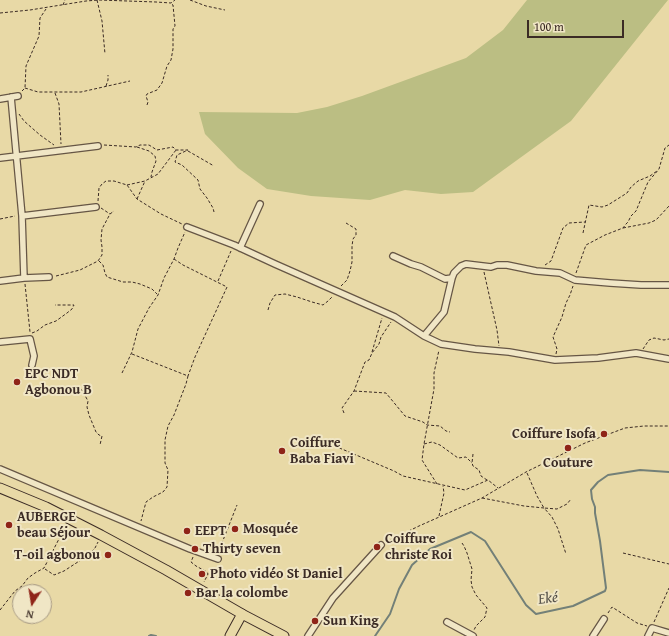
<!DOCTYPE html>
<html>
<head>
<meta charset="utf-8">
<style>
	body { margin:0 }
	#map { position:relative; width:669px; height:636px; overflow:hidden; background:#e8d9a6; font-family:"Gentium Book Plus",serif }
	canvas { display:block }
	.north { position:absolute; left:12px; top:584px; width:40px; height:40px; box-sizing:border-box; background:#f0e6c5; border:1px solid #a89b85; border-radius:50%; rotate:192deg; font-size:11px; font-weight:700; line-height:16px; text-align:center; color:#3b2b25 }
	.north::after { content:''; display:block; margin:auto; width:14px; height:18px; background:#8f2418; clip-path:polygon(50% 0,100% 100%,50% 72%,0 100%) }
	.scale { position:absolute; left:527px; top:20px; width:97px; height:18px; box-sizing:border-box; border:2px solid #3b2b25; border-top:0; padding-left:5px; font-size:12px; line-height:14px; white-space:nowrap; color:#3b2b25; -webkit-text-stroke:3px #f0e6c5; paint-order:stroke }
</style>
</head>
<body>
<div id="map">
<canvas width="669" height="636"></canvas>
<div class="north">N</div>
<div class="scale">100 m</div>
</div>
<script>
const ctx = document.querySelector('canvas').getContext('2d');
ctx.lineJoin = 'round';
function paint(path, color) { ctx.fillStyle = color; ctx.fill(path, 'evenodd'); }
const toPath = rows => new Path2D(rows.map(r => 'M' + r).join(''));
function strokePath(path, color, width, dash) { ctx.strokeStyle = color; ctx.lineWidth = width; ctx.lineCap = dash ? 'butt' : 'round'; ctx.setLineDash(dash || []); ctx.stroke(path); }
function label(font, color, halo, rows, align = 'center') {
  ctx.font = font + ' "Gentium Book Plus",serif'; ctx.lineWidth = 4; ctx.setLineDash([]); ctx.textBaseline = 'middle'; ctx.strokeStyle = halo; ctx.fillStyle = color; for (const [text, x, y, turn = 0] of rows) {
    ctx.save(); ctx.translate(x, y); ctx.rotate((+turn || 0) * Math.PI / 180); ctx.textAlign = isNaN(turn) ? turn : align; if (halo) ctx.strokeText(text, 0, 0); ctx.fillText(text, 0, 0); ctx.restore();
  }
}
paint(toPath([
	[527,0,668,0,571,121,473,192,441,194,405,190,370,200,311,196,267,189,238,168,205,134,199,112,297,113,327,107,362,96,466,58,503,30]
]), '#bbbe83');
strokePath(toPath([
	[149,636,151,635,156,636],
	[375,636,390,614,399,589,412,565,430,549,471,532,485,541,526,605,536,614,573,606,605,591,606,588,600,541,595,513,595,507,592,499,591,490,598,482,608,475,640,470,669,472]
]), '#738078', 2);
const minor = toPath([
	[11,97,22,216,24,278],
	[0,99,18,96],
	[0,158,98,146],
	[22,216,96,207],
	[187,227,234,245,275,264,395,317,424,336,441,344,475,349,509,352,555,360,598,358,636,353,669,359],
	[240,248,260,204],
	[393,256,411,264,421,267,445,279,452,278],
	[0,281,24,278,49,277],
	[424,336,444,312,452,278,454,273,461,266,466,264,491,267,497,265,507,265,536,271,560,273,575,280,610,283,641,285,669,285],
	[0,342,30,339,34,356,32,365],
	[0,469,190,549,218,559],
	[447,622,473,636],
	[308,636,333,598,381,545],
	[593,636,604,619],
	[648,636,652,628,669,633]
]);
const primary = toPath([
	[242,614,284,636]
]);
const trunk = toPath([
	[0,488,46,507,101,535,166,570,242,614,230,636]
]);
strokePath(minor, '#665645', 8);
strokePath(primary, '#3b2b25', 11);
strokePath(trunk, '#3b2b25', 11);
strokePath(toPath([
	[97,0,102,21,105,54],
	[190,0,206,6,225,10],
	[63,5,65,0],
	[0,13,30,10,86,1,99,0,156,2,171,3,175,0],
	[106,86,108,80,108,75],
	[25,88,38,92,81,92,130,81],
	[22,91,25,88,26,66,39,36,40,18,46,9],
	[55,93,59,104,61,144],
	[147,105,148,102,146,96,147,94,157,90,162,83,167,66,171,60,173,49,173,29,175,26,173,5,171,4],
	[19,114,24,121,40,135,54,145],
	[104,145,136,147,140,145,149,145,157,150,173,147,176,150,188,150,177,155,175,162,182,165,198,180,200,189,207,198,213,208,214,212],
	[137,147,149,151,155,156,156,161,152,172,151,177],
	[188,151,214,166],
	[127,185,145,181,158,174,176,150],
	[137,199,145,181],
	[98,201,99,188,102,184,106,181,114,181,127,185,137,199,161,214,182,224],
	[101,208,110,214],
	[0,219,15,216],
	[623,228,649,223,656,220,669,206],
	[583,233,589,205,602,207,608,205,627,193,631,187,638,181,650,176,657,171],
	[174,259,183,265,227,287,195,357,188,376],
	[99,261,103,265,105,273,107,277,123,282,132,282,140,284,152,289,157,294],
	[545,265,551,261,563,228,569,223,585,222],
	[484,272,497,330,499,346],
	[576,273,586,245,605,235,623,228,626,224,628,222,631,216,636,211,648,182,659,169,665,148,669,145],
	[56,276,80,270,98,261,102,255,102,247,101,240,102,229,110,214,114,211],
	[218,281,231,251],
	[25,284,30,332],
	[341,286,347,280,350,271,352,262,352,246,353,239,356,235,356,229,346,223],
	[268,310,270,303,275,295,285,294,297,297,312,302,323,305,328,301,333,296],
	[32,333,37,331,45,325,56,321,67,313,72,309,74,305,55,305],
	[643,349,649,340,654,338,664,340,669,339],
	[372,352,382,318],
	[132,354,188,376,186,384,174,415,168,426,165,440,165,463,168,470,167,487,163,492,153,497,146,502,141,521],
	[556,354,557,349,553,337,562,317,566,303,570,295,573,286],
	[122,373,132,352,138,329,149,308,158,295,164,278,174,259,178,248,185,232],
	[27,384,36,395,44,393,52,392,57,388,68,387,82,390,88,401,87,407,89,415,96,432,99,435,102,436,100,445],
	[354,391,386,393,405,416,423,422,427,425,440,426,446,431,450,432],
	[344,413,342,408,354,391,365,362,369,360,372,353,379,344,381,337,391,322],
	[330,444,394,471,403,476,465,490,488,480,498,488],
	[424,444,432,442,440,445,458,458,466,457,472,463],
	[473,454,472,463,473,466,479,470,481,476,487,480],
	[527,473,537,496,544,508,557,509,567,504,571,499],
	[437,484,422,460,424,444,434,389,434,373,439,350],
	[482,498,524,506,544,508,552,517,558,529,566,554],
	[439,516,444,493,443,486],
	[386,542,419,526,482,498,526,472,585,443,625,428,644,426,669,426],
	[462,543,464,546,467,553,472,569,471,580,472,587,476,595,487,608,485,617,476,626,474,630],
	[218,553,237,505],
	[623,553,669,564],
	[193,557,191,562,196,566,207,572,208,574,204,582],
	[45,569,54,575,64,571,87,556,95,548,98,542],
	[0,610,15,591,22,586,28,578,35,573,44,568,61,535],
	[608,613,612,607,637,623,647,626],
	[654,622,669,588]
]), '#3b2b25', 1, [3, 2]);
strokePath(minor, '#f0e6c5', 5.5);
strokePath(primary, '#e8d9a6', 9);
strokePath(trunk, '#e8d9a6', 9);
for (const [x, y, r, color] of [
	[17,382,4,"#8f2418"],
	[604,434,4,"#8f2418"],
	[568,448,4,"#8f2418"],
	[282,451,4,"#8f2418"],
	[9,525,4,"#8f2418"],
	[235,529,4,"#8f2418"],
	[187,531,4,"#8f2418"],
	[377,547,4,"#8f2418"],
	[195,549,4,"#8f2418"],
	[108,555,4,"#8f2418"],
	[202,574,4,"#8f2418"],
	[188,593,4,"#8f2418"],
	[315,621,4,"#8f2418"]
]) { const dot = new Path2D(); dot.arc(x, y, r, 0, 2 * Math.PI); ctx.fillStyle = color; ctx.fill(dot); strokePath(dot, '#f0e6c5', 1.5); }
label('bold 14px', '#3b2b25', '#f0e6c5', [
	["EPC NDT",25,374],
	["Agbonou B",25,390],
	["Coiffure Isofa",596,434,"right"],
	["Coiffure",290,443],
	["Baba Fiavi",290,459],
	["Couture",568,463,"center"],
	["AUBERGE",17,517],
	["beau Séjour",17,533],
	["Mosquée",243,529],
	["EEPT",195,531],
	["Coiffure",385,539],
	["christe Roi",385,555],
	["Thirty seven",203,549],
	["T-oil agbonou",100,555,"right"],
	["Photo vidéo St Daniel",210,574],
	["Bar la colombe",196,593],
	["Sun King",323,621]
], 'left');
label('italic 15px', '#524e48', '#f0e6c5', [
	["Eké",548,599,-8]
]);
</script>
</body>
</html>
